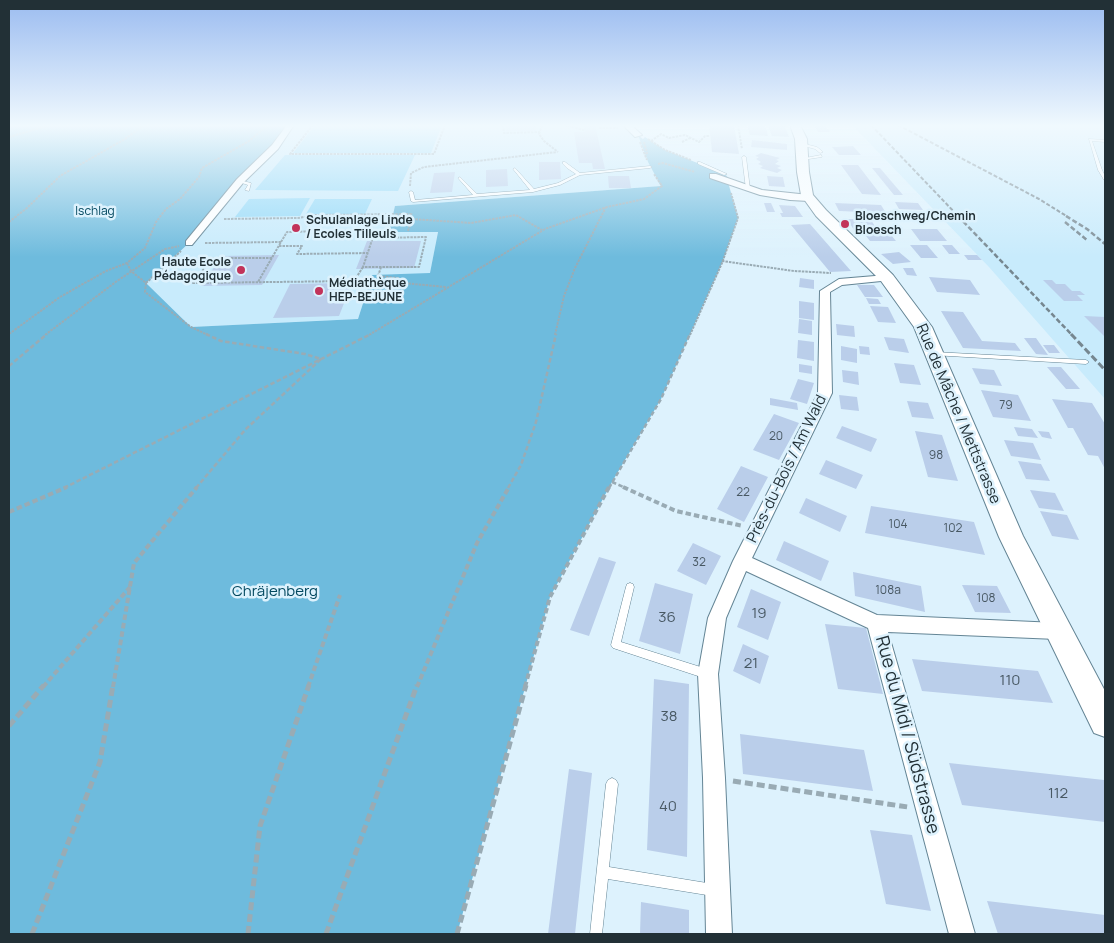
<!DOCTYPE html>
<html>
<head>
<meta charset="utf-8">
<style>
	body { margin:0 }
	#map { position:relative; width:1114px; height:943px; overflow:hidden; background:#ddf2fd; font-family:Manrope,sans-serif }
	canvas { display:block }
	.frame { position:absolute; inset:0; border:10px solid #223036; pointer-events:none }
</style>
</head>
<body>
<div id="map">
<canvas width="1114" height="943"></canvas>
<div class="frame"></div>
</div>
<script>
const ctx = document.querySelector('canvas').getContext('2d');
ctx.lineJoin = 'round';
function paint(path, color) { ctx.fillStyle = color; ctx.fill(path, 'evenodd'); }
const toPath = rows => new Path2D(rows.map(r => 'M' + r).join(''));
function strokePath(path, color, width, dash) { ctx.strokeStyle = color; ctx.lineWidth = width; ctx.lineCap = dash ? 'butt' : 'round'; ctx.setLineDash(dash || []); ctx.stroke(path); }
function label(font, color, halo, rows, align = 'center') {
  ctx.font = font + ' Manrope,sans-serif'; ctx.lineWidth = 5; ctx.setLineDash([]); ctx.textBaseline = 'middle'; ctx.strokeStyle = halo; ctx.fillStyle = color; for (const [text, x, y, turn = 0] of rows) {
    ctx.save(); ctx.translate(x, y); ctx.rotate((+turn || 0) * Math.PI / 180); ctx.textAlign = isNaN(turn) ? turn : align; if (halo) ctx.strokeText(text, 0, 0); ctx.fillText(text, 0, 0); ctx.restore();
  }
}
paint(toPath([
	[291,125,626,125,638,134,648,162,662,186,395,206,438,231,430,274,372,275,358,319,191,327,146,283,189,243],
	[852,125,1105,125,1105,399,989,267]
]), '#c8ebfc');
paint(toPath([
	[315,125,442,125,431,153,293,153],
	[285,155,415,155,398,191,255,190],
	[310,198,300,216,235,217,249,199],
	[315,199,372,199,365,214,306,214]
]), '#96daf8');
paint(toPath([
	[9,125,291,125,189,243,146,283,191,327,358,319,372,275,430,273,438,232,389,232,395,206,661,186,648,162,638,135,643,139,645,137,665,150,725,174,730,180,728,182,738,218,722,263,661,399,612,482,550,597,457,934,9,934]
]), '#6ebbdd');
paint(toPath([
	[506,125,536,125,536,131,506,131],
	[583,125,595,125,605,169,593,169,592,163,579,163,574,132,585,132],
	[709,125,734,125,739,154,712,152],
	[747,125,765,125,768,136,750,135],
	[768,125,784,125,789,137,772,136],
	[814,125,825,125,830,132,818,132],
	[752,140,787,144,787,150,751,147],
	[853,146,861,155,839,155,832,147],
	[761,153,780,158,776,160,779,161,775,164,781,166,777,168,782,170,777,173,760,168,763,166,758,164,761,162,756,159,759,157,755,156],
	[539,162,560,162,561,179,539,180],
	[841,165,858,165,881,195,862,194],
	[872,168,880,168,903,195,894,195],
	[507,169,508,186,486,187,486,170],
	[455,172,452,192,430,193,434,173],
	[608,176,629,176,631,188,609,188],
	[767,176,783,177,785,187,769,186],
	[895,202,918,203,923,210,899,209],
	[764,203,771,203,775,212,767,212],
	[835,203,881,205,886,213,839,211],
	[779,205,795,206,803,217,782,217,780,213,783,213],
	[847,219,870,219,875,226,871,226,874,230,854,230],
	[810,224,851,271,830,272,791,225],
	[911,229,937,229,947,241,920,241],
	[887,230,896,241,870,241,862,231],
	[367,241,421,241,414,268,356,269],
	[910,245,927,245,938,258,921,258],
	[942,245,952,245,960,254,949,254],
	[899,252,911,262,893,264,881,254],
	[279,255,262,285,201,286,222,256],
	[964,255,977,255,982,260,968,260],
	[903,268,913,268,917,276,907,275],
	[929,277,970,280,980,295,937,292],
	[800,278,814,280,814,289,799,287],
	[1043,280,1052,280,1056,284,1065,284,1072,291,1080,291,1085,295,1077,295,1083,301,1064,301],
	[352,283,339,316,273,318,290,284],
	[857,285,874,285,883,297,865,297],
	[866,298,878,299,881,304,869,304],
	[799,301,814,303,814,320,799,318],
	[870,306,888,307,896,323,878,322],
	[941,311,963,312,982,341,1015,343,1021,351,963,348],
	[1084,316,1105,317,1105,337],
	[799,319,812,321,812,335,798,333],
	[836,324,854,326,855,337,837,335],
	[884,337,904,339,909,353,889,350],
	[1024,338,1036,338,1048,355,1036,354],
	[798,340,814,342,814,361,797,358],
	[1043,345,1054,345,1060,353,1049,353],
	[841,346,857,349,857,363,841,360],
	[859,346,869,347,870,355,860,354],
	[894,363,914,365,921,385,900,383],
	[799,364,812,366,812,374,799,372],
	[1047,367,1061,367,1080,389,1066,389],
	[972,368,994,370,1002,386,980,384],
	[842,370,858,372,859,385,843,382],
	[798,379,814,383,807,404,790,399],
	[981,390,1018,395,1031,421,993,417],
	[839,395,857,397,859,411,841,409],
	[770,398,797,403,798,410,770,405],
	[1052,399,1092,403,1105,424,1105,469,1098,456,1088,455,1073,428,1068,428],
	[907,401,928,403,934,419,912,417],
	[774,414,799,423,779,460,753,450],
	[842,426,877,439,871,452,836,438],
	[1014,427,1032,429,1038,438,1018,436],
	[915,431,942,435,958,481,928,477],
	[1038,431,1049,432,1052,439,1042,437],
	[1004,440,1033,443,1041,460,1011,456],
	[826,460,863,475,856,489,819,474],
	[1018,461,1041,464,1050,481,1026,479],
	[741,466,768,477,744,522,717,509],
	[1030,490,1055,493,1064,511,1039,508],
	[806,498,847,516,840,532,799,513],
	[871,506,974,522,985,555,865,533],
	[1040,511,1067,515,1079,540,1052,536],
	[784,541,829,561,821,581,776,560],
	[693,543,721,556,706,585,677,571],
	[599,557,616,562,589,636,570,630],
	[853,572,921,586,925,612,855,596],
	[655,583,693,594,680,654,639,641],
	[962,585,997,586,1011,613,975,612],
	[751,589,781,602,768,640,737,627],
	[825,624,866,628,883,694,838,689],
	[743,644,769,656,760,684,733,671],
	[912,659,1038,671,1053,703,922,691],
	[654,679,689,684,687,857,647,850],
	[740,734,864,750,873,791,743,774],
	[949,763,1104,780,1105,822,962,805],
	[569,769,592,773,575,934,548,934],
	[870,830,912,835,931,911,886,904],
	[987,901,1105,915,1105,934,998,934],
	[641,902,689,910,689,934,640,934]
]), '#baceea');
const lane = toPath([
	[1089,139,1105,140,1105,142,1092,141,1102,170,1105,176,1105,180,1104,180,1098,170,1089,139],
	[801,143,817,147,823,152,820,153,815,149,800,145,801,143],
	[821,155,822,157,802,160,800,159,821,155],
	[744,156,746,157,750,189,748,190,746,189,742,157,744,156],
	[563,162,565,162,580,173,650,166,652,167,650,168,580,175,560,185,533,192,413,202,411,201,409,192,411,191,413,192,415,200,473,195,458,178,460,177,477,194,530,190,513,169,515,168,534,189,558,183,576,174,567,168,563,164,563,162],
	[698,162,700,162,727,174,724,175,698,164,698,162],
	[239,180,251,183,249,191,245,190,248,185,239,182,239,180],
	[934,352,1086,360,1089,362,1086,364,932,355,932,353,934,352],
	[630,583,633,584,634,587,621,642,707,669,710,671,712,674,710,677,707,679,613,648,611,645,626,587,627,584,630,583],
	[612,778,616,780,618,784,609,867,713,884,717,886,719,890,717,894,713,896,608,879,602,934,590,934,606,784,608,780,612,778]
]);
const street = toPath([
	[287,125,294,125,278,149,243,183,192,245,186,245,186,241,237,179,272,145,287,125],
	[623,125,631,125,642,135,635,137,623,125],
	[710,174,716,174,762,190,809,195,813,198,809,201,790,200,760,195,710,178,710,174],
	[887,275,892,278,891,280,842,285,830,292,832,393,752,558,877,615,1057,623,1064,625,1066,631,1064,637,1057,639,888,632,975,934,949,934,868,628,746,571,726,618,718,674,725,778,732,934,706,934,703,778,698,674,708,618,733,561,818,393,820,291,839,279,887,275]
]);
const secondary = toPath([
	[790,125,800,125,807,139,809,172,813,195,826,210,893,275,932,327,1023,536,1105,691,1105,737,1094,733,999,537,914,327,881,281,816,216,801,195,797,172,795,139,790,125]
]);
strokePath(lane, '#648595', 1);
strokePath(street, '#648595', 2);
strokePath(secondary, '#648595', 2);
strokePath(toPath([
	[313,125,290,154,434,154,445,125],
	[503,125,504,133,540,132],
	[542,125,539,134,544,141,558,152],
	[565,125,584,130],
	[738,125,742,149],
	[599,128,618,128],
	[9,137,50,125],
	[648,139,665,150,691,160],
	[651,141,661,134,669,138,685,135,699,142,705,136,710,136],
	[640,142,647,160],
	[644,142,647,153,645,155],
	[682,142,690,138],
	[658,164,663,163,695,172],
	[410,186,411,173,424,167,557,152],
	[224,219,298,218,315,215,413,214],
	[412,219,471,223,516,215,542,230],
	[9,222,27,208,60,176,125,139,144,125],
	[408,231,412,217],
	[281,242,287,232,367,230,374,234,363,267,419,267,426,237,373,238],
	[205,243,281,242,258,282],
	[279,246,302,246,297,254,368,253],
	[272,258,212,258,193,283,354,281,357,284,403,283,446,287],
	[722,261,794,271,831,273],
	[127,263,131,271,146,283,145,292,191,327,208,335],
	[381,267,378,276,398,278,402,283],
	[354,281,363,267],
	[146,283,181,251],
	[9,334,60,297,106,271,127,263,145,248,156,222,166,209,180,199,199,177,202,168,249,141,268,125],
	[45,335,117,281,165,249,179,246],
	[369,335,545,229,607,207,644,199,662,186,654,174],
	[555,335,564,296,575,268,606,207],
	[690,335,722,263,738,218,731,193]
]), '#99abb4', 2, [2.5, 1]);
strokePath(toPath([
	[9,366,47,334],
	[612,482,626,488],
	[64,488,371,334],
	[196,488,245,430,321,359,305,354,221,341,206,334],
	[508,488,521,465,536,422,556,334],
	[609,488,661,399,690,334]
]), '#99abb4', 2.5, [4.5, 2.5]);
strokePath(toPath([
	[623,487,676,511,743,526],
	[9,512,67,487],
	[43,687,130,587],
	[113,687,134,563,197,487],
	[308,687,340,595],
	[417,687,477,543,509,487],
	[525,687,550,597,609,487]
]), '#99abb4', 4, [5.5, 3]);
strokePath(toPath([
	[9,726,44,685],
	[733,781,908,807],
	[32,934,100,762,113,685],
	[248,934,260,826,309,685],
	[326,934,417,685],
	[457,934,526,685]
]), '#99abb4', 5, [8, 4]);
paint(lane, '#fff');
paint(street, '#fff');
paint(secondary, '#fff');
strokePath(toPath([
	[871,125,959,217],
	[898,125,1039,199,1068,217]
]), '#768790', 2, [4, 2]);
strokePath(toPath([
	[958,216,1072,335],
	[1066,216,1087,229,1105,244],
	[1065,222,1087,240]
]), '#768790', 2.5, [5, 2.5]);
strokePath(toPath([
	[1071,334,1105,370]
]), '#768790', 3, [7, 3]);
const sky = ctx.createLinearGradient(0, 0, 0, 257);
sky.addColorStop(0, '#9bbcf0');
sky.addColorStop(0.49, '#f0f9fe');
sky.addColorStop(1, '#f0f9fe00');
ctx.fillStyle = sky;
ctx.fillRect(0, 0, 1114, 257);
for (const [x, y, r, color] of [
	[845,224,5,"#c2335a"],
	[296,228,5,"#c2335a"],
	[241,270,5,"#c2335a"],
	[319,291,5,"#c2335a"]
]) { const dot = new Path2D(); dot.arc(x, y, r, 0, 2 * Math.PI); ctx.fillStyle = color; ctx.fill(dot); strokePath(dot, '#ddf2fd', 2); }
label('12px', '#044960', '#ddf2fd', [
	["Ischlag",95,212]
]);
label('bold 12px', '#223036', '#ddf2fd', [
	["Bloeschweg/Chemin",855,217],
	["Bloesch",855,231],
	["Schulanlage Linde",306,221],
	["/ Ecoles Tilleuls",306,235],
	["Haute Ecole",231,263,"right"],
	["Pédagogique",231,277,"right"],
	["Médiathèque",329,284],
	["HEP-BEJUNE",329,298]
], 'left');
label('12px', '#485863', null, [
	["79",1006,406],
	["20",776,437],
	["98",936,456],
	["22",743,493],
	["104",898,525],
	["102",953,529],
	["32",699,563],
	["108a",888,591],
	["108",986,599]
]);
label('15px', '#223036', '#ddf2fd', [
	["Rue de Mâche / Mettstrasse",958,414,67],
	["Près-du-Bois / Am Wald",787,469,-64]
]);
label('15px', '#044960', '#ddf2fd', [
	["Chräjenberg",275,592]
]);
label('15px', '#485863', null, [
	["19",759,614],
	["36",667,618],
	["21",751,664],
	["110",1010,681],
	["38",669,717],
	["112",1058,794],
	["40",668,807]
]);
label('18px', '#223036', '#ddf2fd', [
	["Rue du Midi / Südstrasse",907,735,75]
]);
</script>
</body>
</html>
